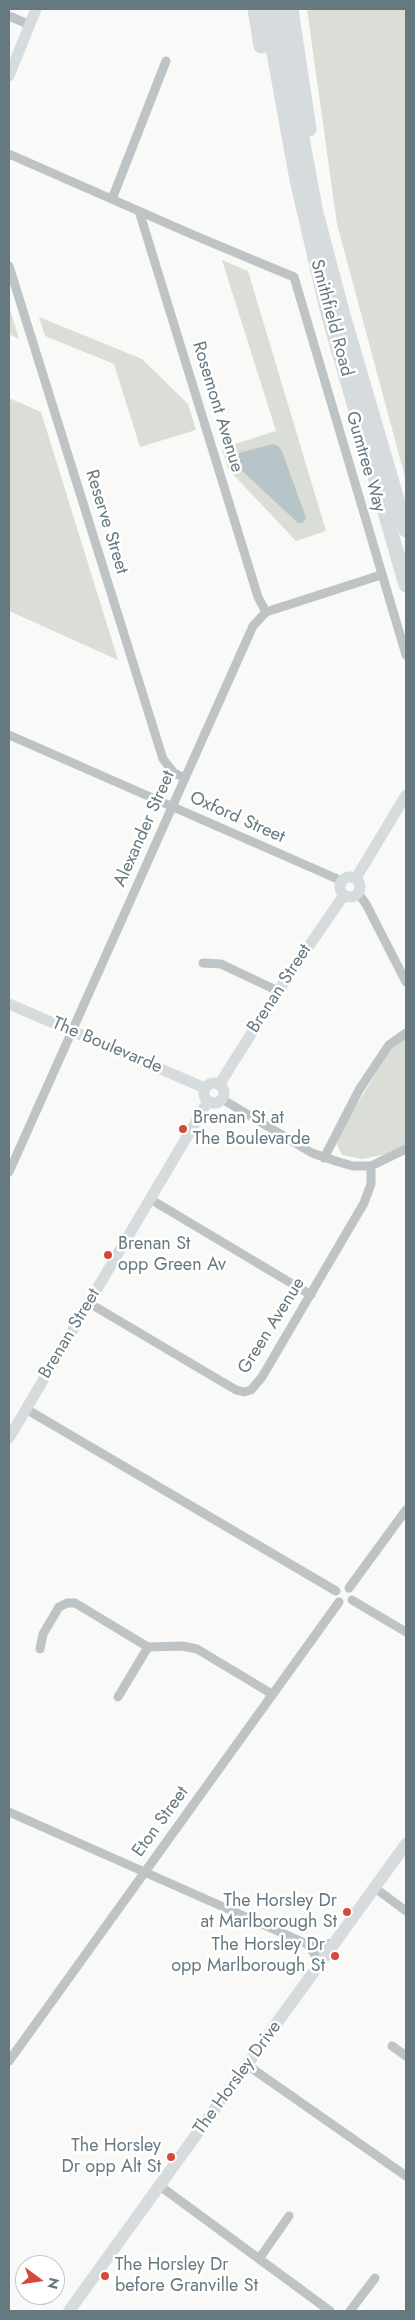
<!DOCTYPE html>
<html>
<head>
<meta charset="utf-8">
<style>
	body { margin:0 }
	#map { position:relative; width:415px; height:2320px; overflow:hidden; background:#f9f9f7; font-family:Jost,sans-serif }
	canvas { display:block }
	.frame { position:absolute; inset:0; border:10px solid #667980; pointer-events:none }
	.north { position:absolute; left:15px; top:2255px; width:50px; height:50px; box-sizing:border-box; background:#fff; border:1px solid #c2c9cc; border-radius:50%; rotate:104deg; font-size:14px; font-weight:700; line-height:20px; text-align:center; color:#667980 }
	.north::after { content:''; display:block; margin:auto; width:18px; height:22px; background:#d6483a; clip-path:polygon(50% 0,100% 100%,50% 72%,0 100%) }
</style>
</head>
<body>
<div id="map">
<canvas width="415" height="2320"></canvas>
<div class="frame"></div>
<div class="north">N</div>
</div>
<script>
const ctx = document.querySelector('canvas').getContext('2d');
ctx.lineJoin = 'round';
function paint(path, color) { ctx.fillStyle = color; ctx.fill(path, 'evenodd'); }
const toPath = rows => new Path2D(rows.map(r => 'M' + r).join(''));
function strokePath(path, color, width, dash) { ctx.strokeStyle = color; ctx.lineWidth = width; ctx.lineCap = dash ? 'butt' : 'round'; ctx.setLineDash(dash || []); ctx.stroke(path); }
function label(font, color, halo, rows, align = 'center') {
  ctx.font = font + ' Jost,sans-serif'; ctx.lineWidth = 5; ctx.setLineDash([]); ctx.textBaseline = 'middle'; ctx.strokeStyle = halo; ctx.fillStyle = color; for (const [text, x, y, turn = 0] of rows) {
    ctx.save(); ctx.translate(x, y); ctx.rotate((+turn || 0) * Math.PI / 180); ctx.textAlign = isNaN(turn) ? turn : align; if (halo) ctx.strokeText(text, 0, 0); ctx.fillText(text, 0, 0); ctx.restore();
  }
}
paint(toPath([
	[307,9,406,9,406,481,337,224],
	[222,260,248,271,326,531,296,541,228,469,222,448,276,431],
	[9,306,19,339,9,334],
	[39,317,142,359,188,404,196,430,140,447,114,364,45,336],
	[9,398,41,412,118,660,9,611],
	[406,1037,406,1144,391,1153,377,1156,362,1159,342,1155,336,1142,342,1128,387,1056,393,1048]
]), '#daded7');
paint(toPath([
	[273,444,278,446,282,451,306,518,303,523,298,523,238,467,236,462,239,453]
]), '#b8c5c8');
strokePath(toPath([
	[9,16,30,25],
	[9,154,198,237,294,277,406,655],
	[112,199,166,61],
	[139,211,258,597,266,612],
	[9,266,163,759,174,773,185,778],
	[9,735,342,881],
	[358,893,366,904,406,982],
	[203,963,221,964,278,991],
	[222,1099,312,1153,342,1163,353,1166,371,1166,406,1149],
	[324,1158,359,1090,389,1045,406,1033],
	[9,1172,253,626,266,612,381,575],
	[150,1199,311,1295],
	[89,1303,236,1390,244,1392,251,1390,262,1377,364,1203,371,1184,371,1166],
	[26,1409,336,1591],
	[349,1588,406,1510],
	[352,1600,406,1632],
	[40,1649,43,1634,59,1607,67,1603,75,1603,148,1647,182,1646,197,1649,272,1694],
	[118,1697,148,1647],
	[9,1812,307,1944,324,1945,335,1942],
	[375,1888,406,1911],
	[307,1944,316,1956,317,1968],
	[392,2046,406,2056],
	[9,2061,339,1602],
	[247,2065,406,2176],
	[160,2186,330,2311],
	[259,2259,289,2216],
	[350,2311,375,2278]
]), '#bec4c6', 9);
strokePath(toPath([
	[9,76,36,9],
	'340 887a10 10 0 1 1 20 0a10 10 0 1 1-20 0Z',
	[356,878,406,795],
	[9,1004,205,1088],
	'204 1093a10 10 0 1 1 20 0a10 10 0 1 1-20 0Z',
	[219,1085,278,991,344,895],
	[9,1438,208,1101]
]), '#d6dbde', 11);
strokePath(toPath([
	[69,2311,406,1844]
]), '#d6dbde', 12);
strokePath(toPath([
	[255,9,261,46],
	[266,9,297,180,328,313,406,585],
	[278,9,316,213,343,315,406,530],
	[291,9,309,129]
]), '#d6dbde', 15);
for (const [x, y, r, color] of [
	[183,1129,5,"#d6483a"],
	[108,1255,5,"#d6483a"],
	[347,1912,5,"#d6483a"],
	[335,1956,5,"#d6483a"],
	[171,2157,5,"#d6483a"],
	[105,2276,5,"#d6483a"]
]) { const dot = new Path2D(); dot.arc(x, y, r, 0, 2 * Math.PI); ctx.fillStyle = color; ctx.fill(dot); strokePath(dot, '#fff', 2); }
label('18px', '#667980', '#fff', [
	["Smithfield Road",331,318,75],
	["Rosemont Avenue",217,407,73],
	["Gumtree Way",365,462,74],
	["Reserve Street",106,522,73],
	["Oxford Street",237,818,24],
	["Alexander Street",145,829,-66],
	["Brenan Street",280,989,-57],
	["The Boulevarde",107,1046,23],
	["Green Avenue",272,1326,-58],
	["Brenan Street",70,1334,-59],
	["Eton Street",161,1822,-54],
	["The Horsley Drive",238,2078,-54]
]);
label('18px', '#667980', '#fff', [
	["Brenan St at",193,1119],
	["The Boulevarde",193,1140],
	["Brenan St",118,1245],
	["opp Green Av",118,1266],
	["The Horsley Dr",337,1902,"right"],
	["at Marlborough St",337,1923,"right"],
	["The Horsley Dr",325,1946,"right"],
	["opp Marlborough St",325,1967,"right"],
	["The Horsley",161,2147,"right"],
	["Dr opp Alt St",161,2168,"right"],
	["The Horsley Dr",115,2266],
	["before Granville St",115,2287]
], 'left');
</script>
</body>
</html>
